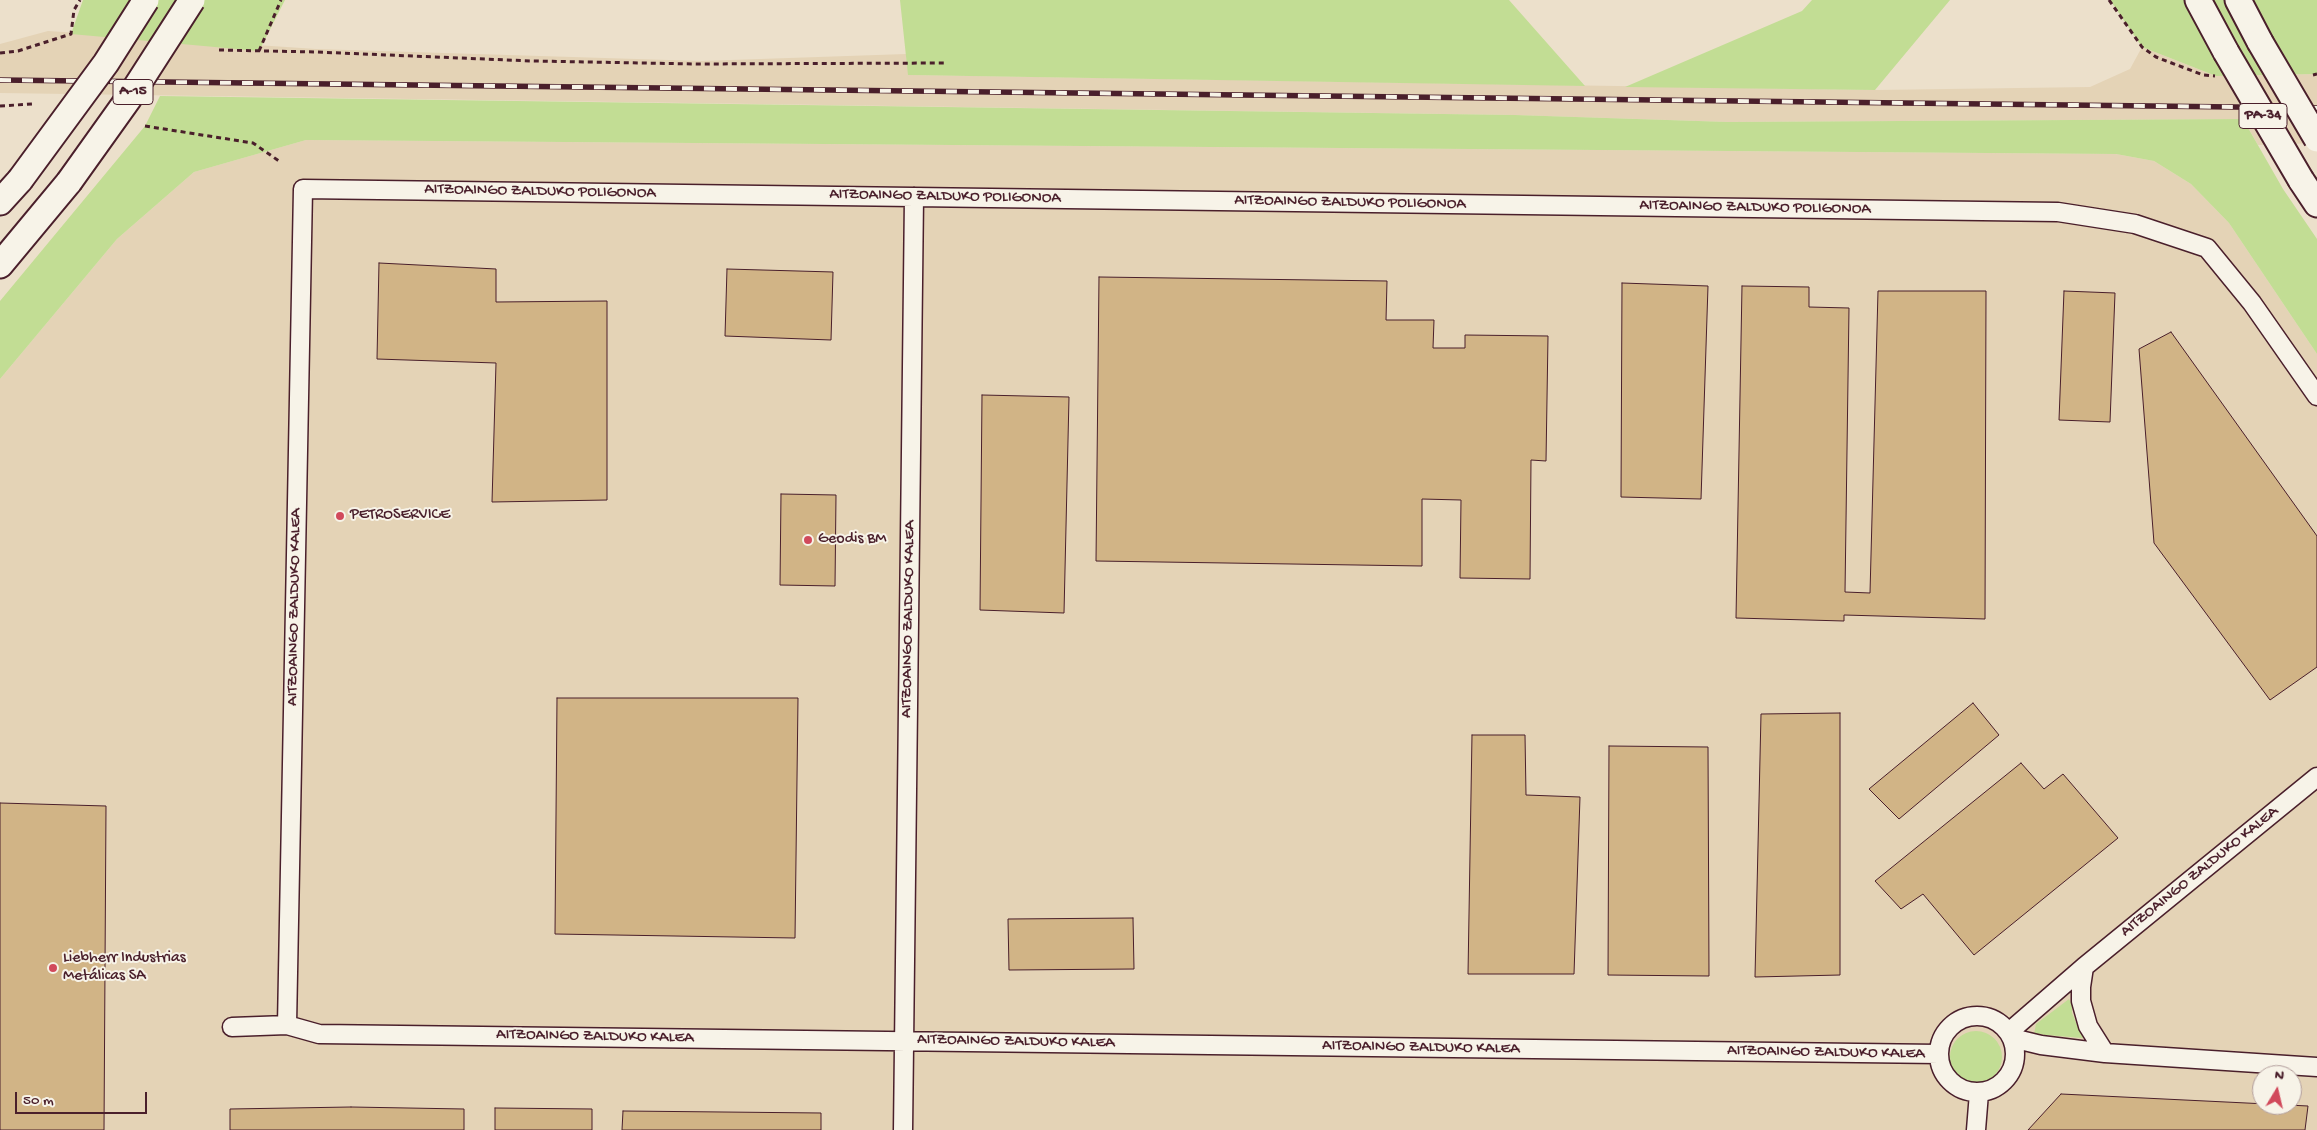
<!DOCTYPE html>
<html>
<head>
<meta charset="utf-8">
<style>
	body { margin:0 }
	#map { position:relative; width:2317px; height:1130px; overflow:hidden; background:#ece0cb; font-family:"Gochi Hand",sans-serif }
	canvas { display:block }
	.north { position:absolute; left:2252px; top:1065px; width:50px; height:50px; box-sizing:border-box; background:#f7f3e8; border:1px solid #b29e9c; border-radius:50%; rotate:9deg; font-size:14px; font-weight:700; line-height:20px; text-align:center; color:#4a1f2b }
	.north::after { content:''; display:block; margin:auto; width:18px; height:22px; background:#d1495b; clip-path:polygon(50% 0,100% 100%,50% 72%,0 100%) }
	.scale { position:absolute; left:15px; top:1092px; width:132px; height:22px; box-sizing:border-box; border:2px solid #4a1f2b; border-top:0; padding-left:6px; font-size:15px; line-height:18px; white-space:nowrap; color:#4a1f2b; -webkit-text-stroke:4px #f7f3e8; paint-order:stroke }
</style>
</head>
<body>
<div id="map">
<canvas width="2317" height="1130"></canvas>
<div class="north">N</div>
<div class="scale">50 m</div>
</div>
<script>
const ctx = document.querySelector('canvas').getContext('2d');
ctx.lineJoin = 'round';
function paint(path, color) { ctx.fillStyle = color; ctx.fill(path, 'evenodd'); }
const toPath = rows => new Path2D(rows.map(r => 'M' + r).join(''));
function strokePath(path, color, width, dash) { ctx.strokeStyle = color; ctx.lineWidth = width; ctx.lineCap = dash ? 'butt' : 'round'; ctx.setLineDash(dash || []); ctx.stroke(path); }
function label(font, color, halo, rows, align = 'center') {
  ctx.font = font + ' "Gochi Hand",sans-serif'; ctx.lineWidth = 4; ctx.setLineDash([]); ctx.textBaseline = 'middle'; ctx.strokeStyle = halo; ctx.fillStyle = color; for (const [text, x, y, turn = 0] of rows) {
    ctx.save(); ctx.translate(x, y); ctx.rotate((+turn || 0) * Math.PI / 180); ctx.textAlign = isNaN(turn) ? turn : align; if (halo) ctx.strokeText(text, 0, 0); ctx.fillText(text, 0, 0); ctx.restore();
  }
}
paint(toPath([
	[48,31,316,49,701,61,906,54,909,75,1875,90,2090,87,2130,69,2142,47,2216,76,2317,74,2317,143,2258,145,2243,119,1728,122,1515,115,0,93,0,44],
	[306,140,2116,154,2154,161,2191,184,2229,223,2317,354,2317,1130,0,1130,0,379,117,239,194,172],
	[2262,1075,2292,1075,2292,1105,2262,1105]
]), '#e4d3b6');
paint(toPath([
	[83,0,285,0,259,51,71,34],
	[900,0,1509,0,1585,86,908,75],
	[1812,0,1950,0,1875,90,1625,87,1802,11],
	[2110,0,2317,0,2317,74,2216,76,2142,47],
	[160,96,1515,115,1728,122,2243,119,2283,189,2317,239,2317,354,2229,223,2191,184,2154,161,2116,154,306,140,194,172,117,239,0,379,0,301,145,126],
	[2069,999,2072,1005,2072,1013,2077,1025,2083,1032,2083,1038,2034,1034,2036,1024],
	'1950 1057a26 26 0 1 1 52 0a26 26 0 1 1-52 0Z'
]), '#c2dd94');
const building = toPath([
	[379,263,496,269,496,302,607,301,607,500,492,502,496,363,377,359,379,263],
	[727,269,833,272,831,340,725,336,727,269],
	[1099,277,1387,281,1386,320,1434,320,1433,348,1465,348,1465,335,1548,336,1546,461,1531,460,1530,579,1460,578,1461,500,1422,499,1422,566,1096,561,1099,277],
	[1622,283,1708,286,1701,499,1621,497,1622,283],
	[1742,286,1809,287,1809,307,1849,308,1845,592,1870,593,1878,291,1986,291,1985,619,1844,615,1844,621,1736,618,1742,286],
	[2064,291,2115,293,2110,422,2059,420,2064,291],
	[2171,332,2317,536,2317,667,2270,700,2154,543,2139,349,2171,332],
	[982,395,1069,397,1064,613,980,610,982,395],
	[781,494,836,495,835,586,780,585,781,494],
	[557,698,798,698,795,938,555,934,557,698],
	[1973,703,1999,735,1899,819,1869,789,1973,703],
	[1840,713,1840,975,1755,977,1761,714,1840,713],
	[1472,735,1525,735,1526,795,1580,797,1574,974,1468,974,1472,735],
	[1609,746,1708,747,1709,976,1608,975,1609,746],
	[2021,763,2044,789,2063,774,2118,838,1974,955,1923,894,1901,909,1875,881,2021,763],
	[0,803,106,806,104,1130,0,1130,0,803],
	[1133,918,1134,969,1009,970,1008,919,1133,918],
	[2061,1094,2308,1106,2305,1130,2028,1130,2061,1094],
	[351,1107,464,1109,464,1130,230,1130,230,1109,351,1107],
	[495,1108,592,1109,592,1130,495,1130,495,1108],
	[623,1111,821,1113,821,1130,622,1130,623,1111]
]);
paint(building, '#d1b486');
strokePath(building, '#4a1f2b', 1);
const minor = toPath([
	[2084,967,2081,987,2081,1001,2088,1026,2105,1053],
	'1939 1054a38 38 0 1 1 76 0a38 38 0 1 1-76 0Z',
	[287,1025,303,189,2058,212,2135,224,2207,248,2252,303,2317,396],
	[232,1027,287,1025,319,1034,1939,1054],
	[2009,1032,2084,967,2317,777],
	[2012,1038,2041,1045,2105,1053,2317,1067],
	[903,1130,914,197],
	[1976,1130,1979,1093]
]);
const highway = toPath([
	[2198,0,2226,52],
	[2238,0,2260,42],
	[2301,180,2317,204],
	[0,202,20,180],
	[0,265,69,182]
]);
strokePath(minor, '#4a1f2b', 21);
strokePath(highway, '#4a1f2b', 29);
strokePath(toPath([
	[2109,0,2142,47,2156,57,2203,75,2215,76],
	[219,50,315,52,532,61,696,64,946,63],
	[259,51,281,0],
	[0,53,18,51,71,34,74,10,80,0],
	[2313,75,2317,74],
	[0,106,32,104],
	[145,126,253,143,279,161]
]), '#4a1f2b', 3, [5, 4]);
strokePath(minor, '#f7f3e8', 18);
strokePath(highway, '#f7f3e8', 25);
const rail = toPath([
	[0,80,2317,108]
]);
strokePath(rail, '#4a1f2b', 5.5);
strokePath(rail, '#f7f3e8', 4, [11]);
const highwayBridge = toPath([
	[2260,42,2317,139],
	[2226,52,2301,180],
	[20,180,106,63,146,0],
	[69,182,129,98,192,0]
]);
strokePath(highwayBridge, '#4a1f2b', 29, []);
strokePath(highwayBridge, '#f7f3e8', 25);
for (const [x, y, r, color] of [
	[340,516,5,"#d1495b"],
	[808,540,5,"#d1495b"],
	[53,968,5,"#d1495b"]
]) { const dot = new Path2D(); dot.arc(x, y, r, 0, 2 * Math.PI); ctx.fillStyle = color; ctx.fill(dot); strokePath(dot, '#f7f3e8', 2); }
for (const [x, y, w] of [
	[133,92,40],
	[2263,116,48]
]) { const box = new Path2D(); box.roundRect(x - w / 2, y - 12.5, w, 25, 4); ctx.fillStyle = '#f7f3e8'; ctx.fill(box); strokePath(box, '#4a1f2b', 1); }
label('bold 15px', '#4a1f2b', null, [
	["A-15",133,92],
	["PA-34",2263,116]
]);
label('16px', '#4a1f2b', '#f7f3e8', [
	["AITZOAINGO ZALDUKO POLIGONOA",540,192,1],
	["AITZOAINGO ZALDUKO POLIGONOA",945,197,1],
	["AITZOAINGO ZALDUKO POLIGONOA",1350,203,1],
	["AITZOAINGO ZALDUKO POLIGONOA",1755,208,1],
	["AITZOAINGO ZALDUKO KALEA",295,607,-89],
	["AITZOAINGO ZALDUKO KALEA",909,619,-89],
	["AITZOAINGO ZALDUKO KALEA",2200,872,-39],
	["AITZOAINGO ZALDUKO KALEA",595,1037,1],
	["AITZOAINGO ZALDUKO KALEA",1016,1042,1],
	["AITZOAINGO ZALDUKO KALEA",1421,1048,1],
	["AITZOAINGO ZALDUKO KALEA",1826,1053,1]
]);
label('16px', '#4a1f2b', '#f7f3e8', [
	["PETROSERVICE",350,516],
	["Geodis BM",818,540],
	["Liebherr Industrias",63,959],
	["Metálicas SA",63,977]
], 'left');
</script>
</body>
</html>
